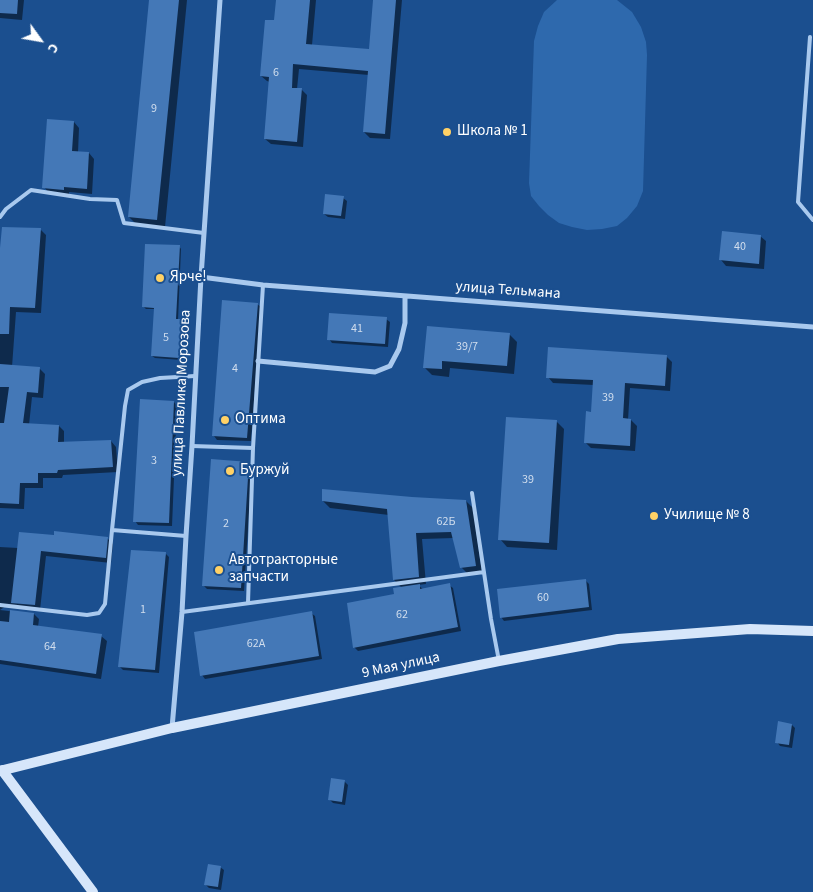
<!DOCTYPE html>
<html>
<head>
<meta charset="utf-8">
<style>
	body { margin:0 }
	#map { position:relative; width:813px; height:892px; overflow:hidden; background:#1b4f8f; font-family:"Source Sans 3",sans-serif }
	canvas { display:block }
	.north { position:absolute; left:15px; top:15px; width:50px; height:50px; -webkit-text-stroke:4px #1b4f8f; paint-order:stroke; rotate:122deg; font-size:14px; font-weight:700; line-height:20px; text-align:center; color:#fff }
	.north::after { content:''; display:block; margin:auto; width:18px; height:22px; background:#fff; clip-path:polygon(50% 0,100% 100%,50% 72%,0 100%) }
</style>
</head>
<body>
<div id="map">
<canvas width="813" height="892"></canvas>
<div class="north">С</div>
</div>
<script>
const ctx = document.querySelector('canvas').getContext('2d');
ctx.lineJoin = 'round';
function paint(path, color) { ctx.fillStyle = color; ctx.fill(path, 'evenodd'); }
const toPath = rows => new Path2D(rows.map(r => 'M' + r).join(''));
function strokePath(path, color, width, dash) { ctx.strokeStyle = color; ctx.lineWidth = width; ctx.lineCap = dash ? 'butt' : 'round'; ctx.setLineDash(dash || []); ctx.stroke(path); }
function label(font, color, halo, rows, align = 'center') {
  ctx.font = font + ' "Source Sans 3",sans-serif'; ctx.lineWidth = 4; ctx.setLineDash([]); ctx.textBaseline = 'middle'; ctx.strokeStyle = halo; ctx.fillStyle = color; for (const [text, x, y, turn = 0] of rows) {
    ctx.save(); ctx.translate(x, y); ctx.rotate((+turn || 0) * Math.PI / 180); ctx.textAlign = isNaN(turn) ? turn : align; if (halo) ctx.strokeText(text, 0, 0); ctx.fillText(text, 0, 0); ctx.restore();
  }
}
paint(toPath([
	[557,0,617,0,632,12,641,27,646,42,647,55,643,191,637,206,627,218,617,226,602,229,587,230,572,227,559,223,548,215,539,206,531,196,529,183,534,41,538,26,544,12]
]), '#2e69ad');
paint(toPath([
	[0,0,24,0,22,20,0,18],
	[151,0,187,0,165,227,137,225,129,217],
	[277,0,316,0,312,45,370,50,374,0,402,0,390,139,370,138,364,132,369,75,299,69,297,89,301,89,307,95,303,147,271,144,265,139,270,82,267,81,261,76,275,22],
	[74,122,79,128,78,153,89,153,94,159,92,194,69,192,69,196,49,193,44,187],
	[343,198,347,201,345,219,328,217,324,214],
	[41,230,46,235,41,313,16,312,12,367,40,369,45,374,43,398,32,397,29,425,59,426,64,431,64,443,111,441,116,447,118,472,63,475,62,478,43,478,43,488,25,488,24,509,0,508,0,265],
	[760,236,766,241,764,269,726,266,721,260],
	[179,246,181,249,178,320,181,320,183,322,181,360,155,358,152,356,156,309,146,309,143,306],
	[257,304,261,307,251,441,217,440,214,436],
	[386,319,390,322,388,347,332,343,329,339],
	[509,334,517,342,514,374,450,368,449,377,432,375,424,367],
	[666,356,672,362,670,391,630,388,628,420,631,420,637,426,635,451,591,448,585,442,592,413,594,385,553,383,548,377],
	[174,402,177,406,172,526,138,525,135,521],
	[556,421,564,429,557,550,507,547,500,539],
	[248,463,252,466,244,591,207,589,203,585],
	[412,498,466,501,473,508,482,573,469,575,461,567,454,538,422,539,426,584,418,585,424,590,449,585,453,588,461,631,358,651,354,647,402,588,394,580,389,515,330,508,323,501],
	[55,537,107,538,113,544,111,563,46,556,40,610,6,606,0,610,0,547,18,548],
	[166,554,169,557,159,673,123,670,119,666],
	[585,580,589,584,592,610,504,621,501,617],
	[0,610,34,614,39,619,38,627,101,636,107,641,101,679,0,664],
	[311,613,315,616,322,659,205,679,202,675],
	[792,725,795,728,792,748,780,746,777,742],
	[344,781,348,785,345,805,333,803,329,799],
	[220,867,224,870,221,890,209,888,206,885]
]), '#0007');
paint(toPath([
	[0,0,18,0,17,14,0,13],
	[149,0,179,0,157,220,128,217],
	[276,0,310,0,306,44,369,49,373,0,396,0,385,134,363,132,368,71,293,64,292,88,302,88,297,142,264,139,269,77,260,76,265,20,274,20],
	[47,119,74,121,72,151,89,152,87,189,64,187,64,190,42,188],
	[325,194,344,196,341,216,323,214],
	[2,227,41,228,35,308,10,307,9,334,0,334,0,248],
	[722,231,761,235,759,264,719,260],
	[145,244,180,245,176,319,182,319,179,358,151,356,154,308,142,307],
	[222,300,258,303,247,438,212,436],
	[329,313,387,317,385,344,327,340],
	[427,326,510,333,507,366,442,361,442,369,423,368],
	[548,347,667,355,665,386,625,383,623,418,631,419,630,446,584,443,586,411,591,412,593,380,546,378],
	[0,364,40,367,38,393,27,392,23,423,59,425,58,442,111,440,113,467,58,470,57,473,38,473,38,483,20,483,19,504,0,503,0,423,4,423,9,387,0,387],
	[140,399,174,401,169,523,133,522],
	[506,417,557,420,549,543,498,540],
	[211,459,249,462,241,588,202,586],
	[322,489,412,497,466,500,476,566,460,568,451,532,416,533,419,577,393,580,387,509,322,501],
	[54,531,108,537,106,558,41,551,35,605,11,603,19,532,54,535],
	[131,550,166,552,155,670,118,667],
	[586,579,589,607,500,618,497,589],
	[450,583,458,627,353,648,347,603,394,594,393,588,420,584,420,589],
	[10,610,34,613,33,625,102,634,96,674,0,660,0,621,9,622],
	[312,611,319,656,200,676,194,632],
	[778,721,792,724,789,745,775,743],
	[331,778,345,780,342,802,328,800],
	[208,864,221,866,218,887,204,885]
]), '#4478b7');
strokePath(toPath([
	[810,37,798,202,813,220],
	[0,217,6,209,31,190,90,199,117,200,124,223,204,233],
	[192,446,253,448],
	[472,493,491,619,499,661],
	[112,530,186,536],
	[248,603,253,448,263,285],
	[0,605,87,615,99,613,105,604,112,530,125,406,128,390,142,382,160,378,195,376],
	[182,612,484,572]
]), '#a9c9ee', 4);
strokePath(toPath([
	[201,277,263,285,813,327],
	[258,361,375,372,390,366,399,349,405,323,405,296],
	[172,728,182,612,186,536,192,446,201,277,220,0]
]), '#a9c9ee', 5);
strokePath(toPath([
	[2,770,93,892],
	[0,771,172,728,499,661,618,639,750,629,813,631]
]), '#d6e6fa', 10);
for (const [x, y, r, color] of [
	[447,132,5,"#ffd166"],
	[160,278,5,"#ffd166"],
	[225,420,5,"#ffd166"],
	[230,471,5,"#ffd166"],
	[654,516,5,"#ffd166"],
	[219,570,5,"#ffd166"]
]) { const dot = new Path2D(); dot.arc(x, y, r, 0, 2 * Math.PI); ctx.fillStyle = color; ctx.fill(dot); strokePath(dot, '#1b4f8f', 2); }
label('12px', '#d0dded', null, [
	["6",276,73],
	["9",154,109],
	["40",740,247],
	["41",357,329],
	["5",166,338],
	["39/7",467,347],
	["4",235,369],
	["39",608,398],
	["3",154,461],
	["39",528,480],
	["62Б",446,522],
	["2",226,524],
	["60",543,598],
	["1",143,610],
	["62",402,615],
	["62А",256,644],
	["64",50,647]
]);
label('15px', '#fff', '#1b4f8f', [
	["Школа № 1",457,132],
	["Ярче!",170,278],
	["Оптима",235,420],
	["Буржуй",240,471],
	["Училище № 8",664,516],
	["Автотракторные",229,561],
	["запчасти",229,578]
], 'left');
label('15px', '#fff', '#1b4f8f', [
	["улица Тельмана",508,291,4],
	["улица Павлика Морозова",182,393,-87],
	["9 Мая улица",401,666,-12]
]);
</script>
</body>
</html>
